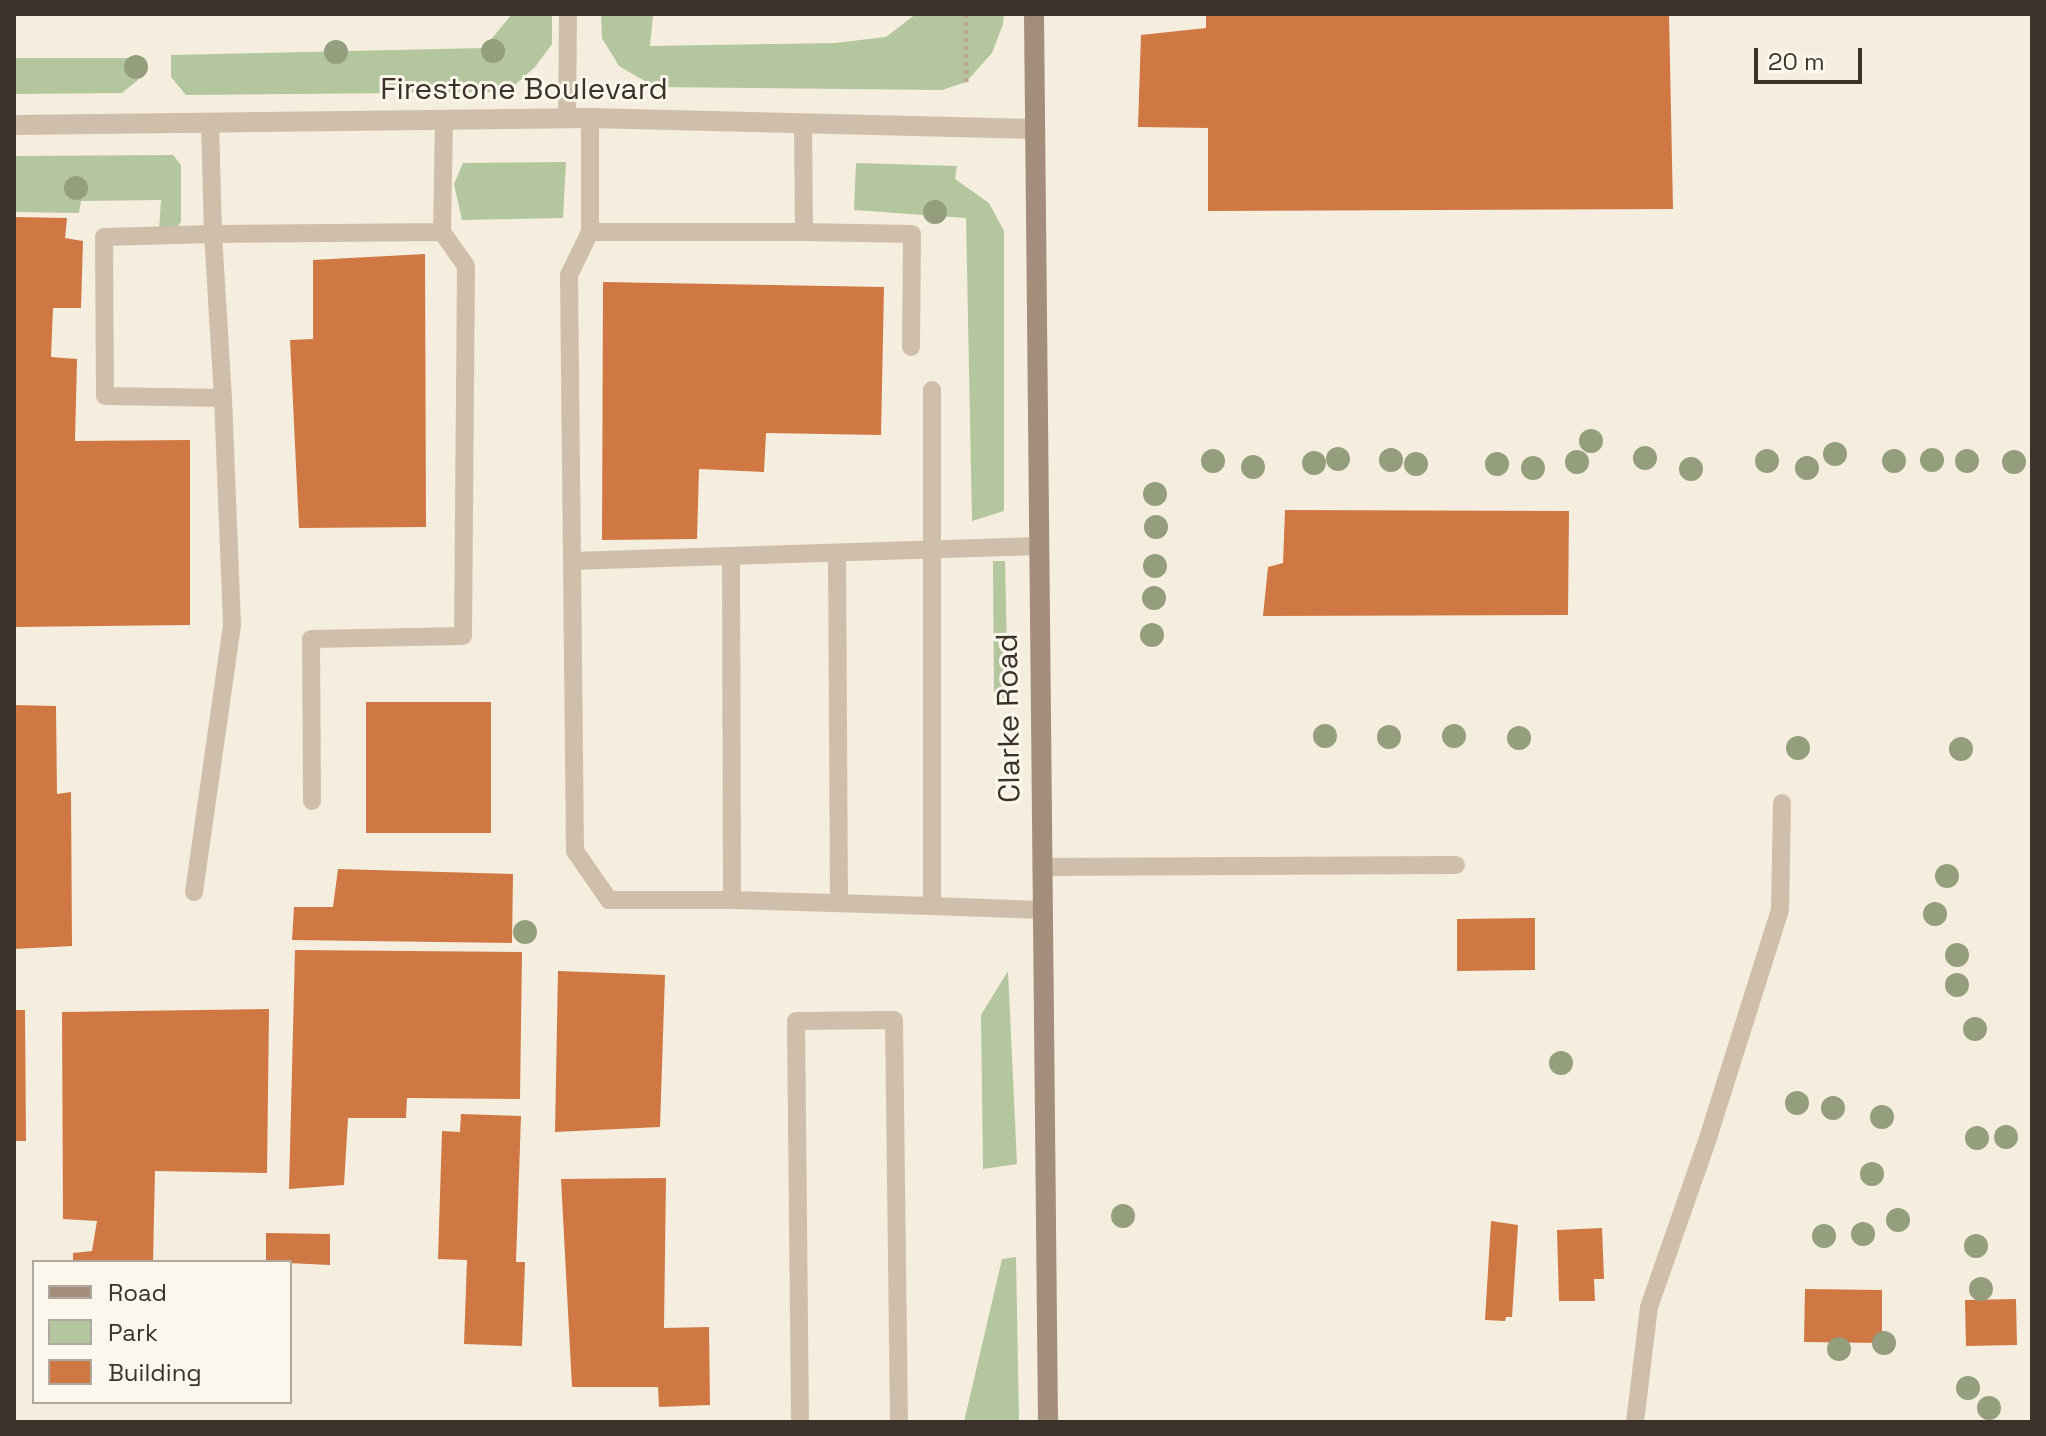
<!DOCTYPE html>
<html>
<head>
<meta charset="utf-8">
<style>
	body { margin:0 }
	#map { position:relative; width:2046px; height:1436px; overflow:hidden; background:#f5eedf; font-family:"Space Grotesk",sans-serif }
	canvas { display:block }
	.frame { position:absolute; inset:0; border:16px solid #3b322a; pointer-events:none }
	.legend { position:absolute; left:32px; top:1260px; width:260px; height:144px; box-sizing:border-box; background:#fcf7ed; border:2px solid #afa89f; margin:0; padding:10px 14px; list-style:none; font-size:24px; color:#3b322a }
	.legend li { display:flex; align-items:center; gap:16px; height:40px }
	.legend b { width:40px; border:2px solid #afa89f }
	.scale { position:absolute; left:1754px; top:48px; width:108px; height:36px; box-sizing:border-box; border:4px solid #3b322a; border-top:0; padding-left:10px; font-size:24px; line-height:28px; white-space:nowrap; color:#3b322a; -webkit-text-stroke:6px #fcf7ed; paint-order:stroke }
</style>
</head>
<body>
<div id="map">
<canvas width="2046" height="1436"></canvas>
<div class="frame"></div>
<ul class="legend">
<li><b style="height:10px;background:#a38e7b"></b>Road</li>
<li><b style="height:22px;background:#b3c69e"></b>Park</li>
<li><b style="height:22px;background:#cf7844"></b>Building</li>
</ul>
<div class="scale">20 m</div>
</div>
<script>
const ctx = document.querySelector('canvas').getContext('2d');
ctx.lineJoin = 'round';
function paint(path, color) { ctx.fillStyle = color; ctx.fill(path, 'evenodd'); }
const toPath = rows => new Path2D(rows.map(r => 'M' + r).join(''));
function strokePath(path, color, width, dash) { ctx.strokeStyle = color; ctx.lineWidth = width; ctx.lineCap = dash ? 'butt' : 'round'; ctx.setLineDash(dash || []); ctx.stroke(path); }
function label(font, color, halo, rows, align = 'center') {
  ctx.font = font + ' "Space Grotesk",sans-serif'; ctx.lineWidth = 6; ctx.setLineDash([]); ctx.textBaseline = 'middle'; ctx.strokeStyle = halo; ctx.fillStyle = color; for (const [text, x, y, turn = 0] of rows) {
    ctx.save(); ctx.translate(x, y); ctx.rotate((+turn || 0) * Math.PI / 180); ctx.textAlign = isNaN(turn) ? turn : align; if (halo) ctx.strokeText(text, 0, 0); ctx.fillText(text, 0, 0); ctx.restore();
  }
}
paint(toPath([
	[512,14,552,14,552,44,535,67,507,92,186,95,171,77,171,55,484,48],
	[601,14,653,16,650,46,835,43,886,37,916,14,1004,14,1003,24,992,53,966,82,942,90,655,87,619,66,602,38],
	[14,58,134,58,142,68,138,80,122,93,14,94],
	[173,155,181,165,181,222,173,233,159,231,161,200,81,201,79,213,14,212,14,156],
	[566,162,563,218,462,220,454,184,463,163],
	[856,163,957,166,955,179,989,203,1004,231,1004,511,972,521,966,218,854,210],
	[993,561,1005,561,1008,693,994,708],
	[1008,971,1017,1164,983,1169,981,1015],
	[1016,1257,1019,1422,964,1422,1002,1259]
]), '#b3c69e');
paint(toPath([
	[1206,14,1669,14,1673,209,1208,211,1208,128,1138,127,1141,35,1206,28],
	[14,217,67,218,65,238,83,241,81,308,53,308,51,357,77,359,75,441,190,440,190,625,14,627],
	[425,254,426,527,299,528,290,340,313,339,313,260],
	[603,282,884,287,881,435,766,433,764,472,699,469,697,539,602,540],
	[1285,510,1569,511,1568,615,1263,616,1268,567,1283,563],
	[366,702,491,702,491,833,366,833],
	[14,705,56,706,57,794,71,792,72,946,14,949],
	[338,869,513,874,512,943,292,940,294,907,333,907],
	[1535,918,1535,970,1457,971,1457,919],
	[295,950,522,952,520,1099,407,1098,406,1118,348,1118,344,1185,289,1189],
	[558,971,665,975,660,1127,555,1132],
	[269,1009,267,1173,155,1171,153,1262,73,1262,73,1253,92,1251,97,1221,63,1219,62,1012],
	[14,1010,25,1010,26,1141,14,1141],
	[461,1114,521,1116,516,1262,525,1262,522,1346,464,1344,467,1260,438,1259,442,1131,460,1132],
	[666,1178,664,1328,709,1327,710,1405,659,1407,658,1387,572,1387,561,1179],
	[1491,1221,1518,1225,1512,1317,1506,1317,1505,1321,1485,1320],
	[1602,1228,1604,1279,1594,1279,1595,1301,1559,1301,1557,1230],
	[266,1233,330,1234,330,1265,266,1262],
	[1805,1289,1882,1290,1882,1343,1804,1342],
	[2016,1299,2017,1345,1966,1346,1965,1300]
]), '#cf7844');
strokePath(toPath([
	[966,14,966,82]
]), '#bbaa94', 5, [4, 4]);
strokePath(toPath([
	[590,118,590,232,804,232,803,124],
	[567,119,568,14],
	[210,123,213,234,223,398,105,396,104,237,213,234,442,232,444,120],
	[590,232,569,275,575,851,609,900,732,900,932,906,932,390],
	[804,232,912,234,911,347],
	[837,553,839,902],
	[731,556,732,900],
	[572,561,1039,546],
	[312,801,311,639,463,636,466,266,442,232],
	[1042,867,1456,865],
	[194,892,232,625,223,398],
	[932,906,1042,910],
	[800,1422,796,1021,894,1020,899,1422],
	[1635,1422,1649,1307,1707,1141,1780,910,1782,803]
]), '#cfbfaa', 18);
strokePath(toPath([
	[14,125,590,118,1034,129]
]), '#cfbfaa', 20);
strokePath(toPath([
	[1034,14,1048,1422]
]), '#a38e7b', 20);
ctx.fillStyle = '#949e7c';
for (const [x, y] of [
	[493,51],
	[336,52],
	[136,67],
	[76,188],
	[935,212],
	[1591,441],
	[1835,454],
	[1645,458],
	[1338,459],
	[1391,460],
	[1932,460],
	[1213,461],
	[1767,461],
	[1894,461],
	[1967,461],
	[1577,462],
	[2014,462],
	[1314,463],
	[1416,464],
	[1497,464],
	[1253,467],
	[1533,468],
	[1807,468],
	[1691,469],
	[1155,494],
	[1156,527],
	[1155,566],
	[1154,598],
	[1152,635],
	[1325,736],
	[1454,736],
	[1389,737],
	[1519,738],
	[1798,748],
	[1961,749],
	[1947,876],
	[1935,914],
	[525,932],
	[1957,955],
	[1957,985],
	[1975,1029],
	[1561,1063],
	[1797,1103],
	[1833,1108],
	[1882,1117],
	[2006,1137],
	[1977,1138],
	[1872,1174],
	[1123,1216],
	[1898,1220],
	[1863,1234],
	[1824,1236],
	[1976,1246],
	[1981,1289],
	[1884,1343],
	[1839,1349],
	[1968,1388],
	[1989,1408]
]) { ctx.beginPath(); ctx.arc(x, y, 12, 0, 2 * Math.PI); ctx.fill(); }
label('30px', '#3b322a', '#fcf7ed', [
	["Firestone Boulevard",524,91],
	["Clarke Road",1010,718,-91]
]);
</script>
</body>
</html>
